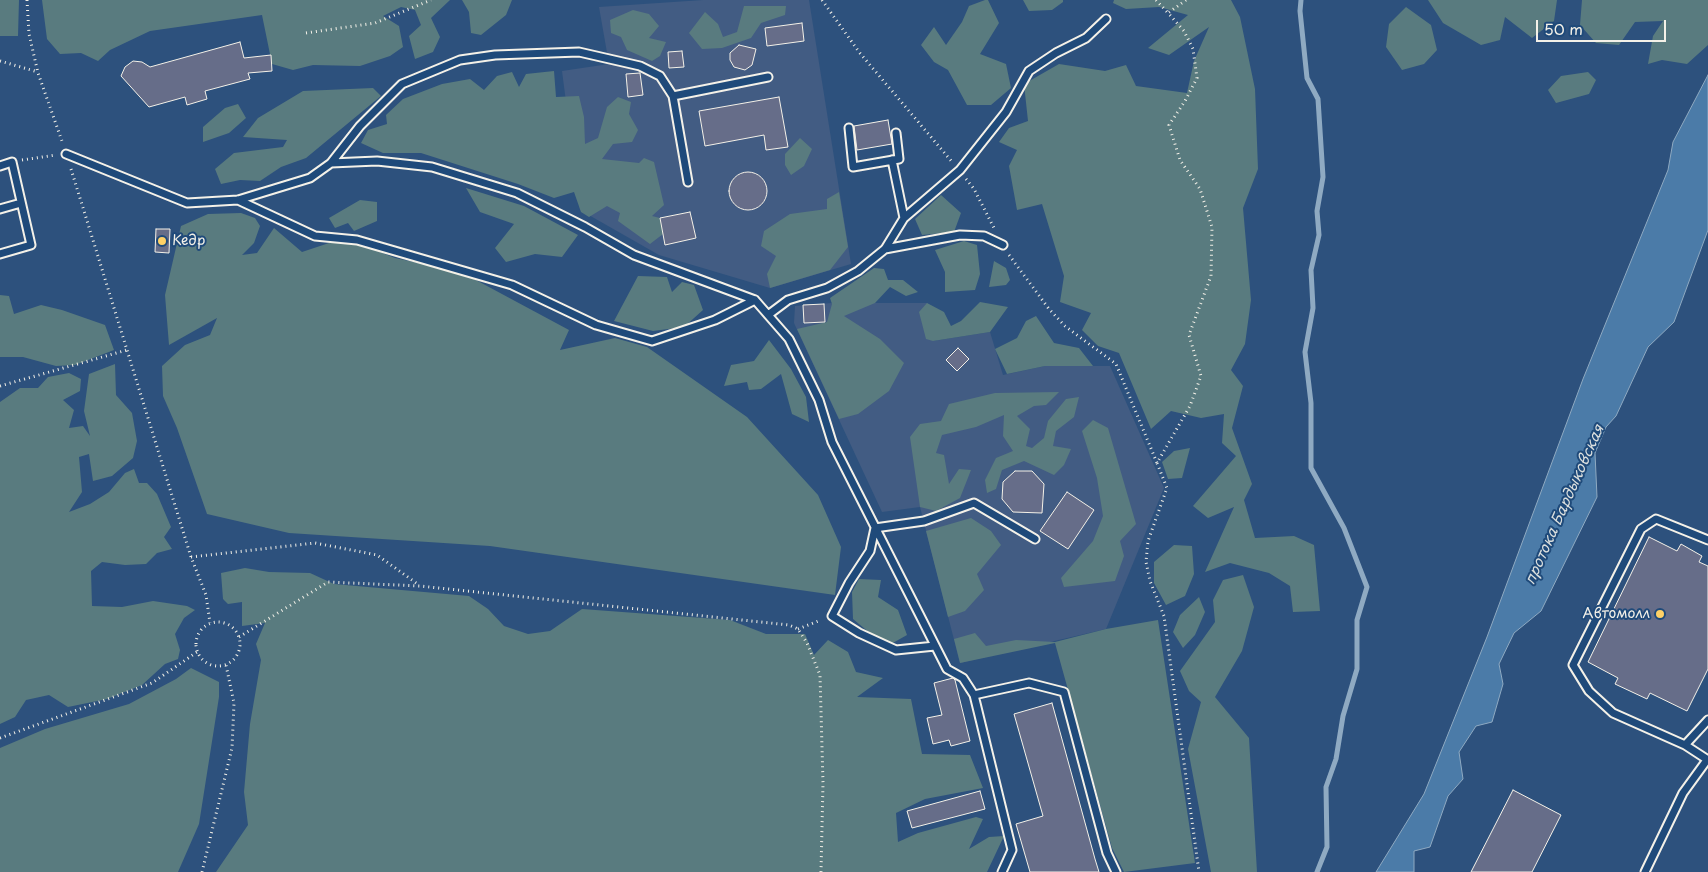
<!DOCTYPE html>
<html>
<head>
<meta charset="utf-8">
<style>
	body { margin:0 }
	#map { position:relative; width:1708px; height:872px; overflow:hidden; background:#2d517d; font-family:"Playpen Sans",sans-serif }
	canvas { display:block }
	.scale { position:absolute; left:1536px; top:20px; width:130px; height:22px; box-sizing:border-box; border:2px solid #f4f1e8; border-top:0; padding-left:6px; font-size:15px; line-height:18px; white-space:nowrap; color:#f4f1e8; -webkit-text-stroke:4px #1f4a7a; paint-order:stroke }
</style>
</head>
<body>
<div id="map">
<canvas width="1708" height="872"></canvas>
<div class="scale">50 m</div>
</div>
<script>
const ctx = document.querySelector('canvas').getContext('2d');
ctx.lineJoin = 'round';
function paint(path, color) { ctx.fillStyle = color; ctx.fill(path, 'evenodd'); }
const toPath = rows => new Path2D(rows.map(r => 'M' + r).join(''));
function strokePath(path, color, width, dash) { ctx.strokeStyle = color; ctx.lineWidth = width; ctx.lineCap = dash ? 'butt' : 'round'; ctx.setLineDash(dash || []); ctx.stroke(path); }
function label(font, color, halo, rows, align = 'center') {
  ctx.font = font + ' "Playpen Sans",sans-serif'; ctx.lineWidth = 4; ctx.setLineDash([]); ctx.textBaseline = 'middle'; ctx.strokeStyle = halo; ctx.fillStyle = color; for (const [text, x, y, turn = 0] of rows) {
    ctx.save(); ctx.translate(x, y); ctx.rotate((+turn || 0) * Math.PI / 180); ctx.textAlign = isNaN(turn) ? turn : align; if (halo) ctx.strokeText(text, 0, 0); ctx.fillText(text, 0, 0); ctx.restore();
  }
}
paint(toPath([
	[703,0,809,0,851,264,770,288,659,255,580,210,562,71,609,64,599,7],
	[832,303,927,303,933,341,990,332,1003,375,1045,366,1110,366,1164,488,1106,629,960,663,920,507,882,512,794,323,795,306]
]), '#425c83');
paint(toPath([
	[0,0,19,0,18,36,0,36],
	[42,0,450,0,431,18,440,37,433,52,415,59,409,36,421,25,415,10,401,7,383,16,399,26,403,47,390,56,360,66,313,65,293,70,272,64,262,15,150,31,110,50,98,61,81,53,60,54,47,39],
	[462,0,512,0,506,15,481,35,471,33,469,12],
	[985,0,988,0,999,23,980,54,1006,64,1011,88,991,105,967,105,948,70,934,62,921,45,934,27,946,45,962,22,969,6],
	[1023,0,1063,0,1063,2,1052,10,1029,11],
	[1114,0,1231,0,1240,17,1255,89,1258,169,1243,208,1251,300,1245,344,1231,370,1243,386,1232,428,1252,484,1244,500,1255,538,1294,536,1314,545,1320,611,1293,612,1290,586,1269,573,1230,563,1205,572,1234,507,1208,518,1193,506,1236,456,1222,443,1224,414,1201,418,1171,411,1151,429,1119,353,1098,346,1082,330,1091,313,1060,302,1064,276,1042,204,1017,210,1009,166,1017,150,999,142,1009,128,1028,121,1024,84,1059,64,1105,71,1126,65,1136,86,1187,93,1194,61,1209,27,1169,55,1148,48,1188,15,1159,7,1126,9,1113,3],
	[1428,0,1557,0,1554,21,1532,38,1505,17,1500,40,1481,45,1443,23],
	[1582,0,1708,0,1708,45,1687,64,1662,60,1648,64,1653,36,1663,21,1635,22,1619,45,1596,43,1580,25],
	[744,6,786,6,785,15,761,23,751,38,722,48,702,49,689,33,705,12,718,24,723,37,737,32],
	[1406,7,1431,25,1437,50,1424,64,1402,70,1386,47,1389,24],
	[633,10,649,14,659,26,649,38,666,42,660,56,652,61,627,50,621,37,611,33,610,20],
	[554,71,556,97,579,96,584,117,585,144,598,138,607,107,618,97,631,102,629,114,638,130,632,142,613,144,602,159,639,163,644,158,654,162,664,205,652,216,660,218,663,234,650,244,618,221,620,213,607,206,589,217,581,212,574,192,554,198,518,184,421,153,383,153,361,143,368,130,387,124,386,115,403,99,442,84,470,79,484,90,497,76,512,72,519,87,526,74],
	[1588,72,1596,80,1589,94,1556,103,1548,90,1561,76],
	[373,88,381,96,306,158,281,167,260,181,240,180,221,184,215,169,234,153,283,147,287,140,243,137,258,118,303,91],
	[238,104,246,118,229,133,203,142,203,127,225,108],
	[800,138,812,149,804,166,791,175,785,165,785,154],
	[466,188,524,206,578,235,562,257,535,254,506,262,495,248,514,224,480,212],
	[839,192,848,247,830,270,770,288,767,274,776,256,761,246,764,231,790,214,827,209,827,199],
	[941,195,961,213,954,232,922,235,915,219],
	[360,200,377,202,377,221,354,231,348,223,335,228,329,218],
	[241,213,255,218,260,226,254,243,242,255,257,253,274,228,302,252,329,243,355,242,395,258,461,272,569,330,560,350,615,338,647,347,747,417,818,495,841,547,835,595,490,546,289,533,207,514,177,428,163,396,162,366,185,345,210,335,217,318,169,345,165,295,181,226,208,214],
	[964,241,977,245,980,274,975,290,945,292,945,272,935,250],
	[994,261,1006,268,1010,280,1006,285,989,287],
	[874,268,884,269,888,280,903,280,918,292,906,296,890,287,875,303,844,316,880,339,904,363,889,391,858,414,839,419,797,329,827,322,832,304,830,298],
	[638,276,667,277,672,292,682,282,694,285,703,310,684,327,653,331,614,321],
	[0,295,9,296,14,314,41,305,62,310,105,325,114,350,75,365,56,366,23,357,0,357],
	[980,302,1008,307,990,332,933,341,926,339,919,312,927,303,944,312,951,326,961,321],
	[1036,316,1054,343,1079,348,1093,366,1045,366,1007,374,995,349,1017,338,1026,321],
	[769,340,791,369,806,397,809,422,792,414,781,374,761,389,749,390,747,382,724,386,731,365,754,361],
	[115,364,116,395,132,413,137,441,133,458,112,476,93,481,89,454,79,457,82,492,69,512,90,504,109,492,125,473,134,469,139,483,147,483,157,494,171,527,164,537,172,549,157,553,146,564,125,565,102,562,91,571,92,606,122,607,153,601,187,606,195,610,184,618,175,634,180,650,178,659,165,664,142,685,107,699,68,707,49,695,26,700,15,717,0,724,0,402,20,388,38,388,48,377,69,373,81,379,80,391,63,400,74,410,69,428,83,426,90,436,84,411,89,374],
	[1059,392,1046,405,1034,406,1017,416,1030,429,1026,446,1032,448,1044,438,1048,421,1066,399,1079,397,1074,417,1056,431,1053,446,1071,449,1064,465,1054,475,1024,461,1002,470,996,489,987,493,985,480,996,458,1013,451,1003,436,1004,415,976,427,942,435,936,453,944,455,949,484,959,469,971,470,960,498,936,511,920,507,910,437,920,424,941,421,949,404,995,393],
	[1093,420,1108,428,1136,524,1120,541,1124,556,1115,581,1064,587,1061,578,1093,541,1103,516,1097,478,1082,431],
	[1190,448,1182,478,1168,479,1162,462,1174,451],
	[971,518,991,531,1001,545,977,574,984,590,965,611,948,617,926,531],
	[1174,545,1192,546,1194,574,1185,596,1166,605,1154,583,1154,562],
	[245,568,269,572,310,573,334,584,469,596,488,609,504,626,528,634,550,631,582,609,730,620,766,634,805,634,814,655,828,640,848,652,856,672,883,678,857,697,911,699,922,754,970,755,983,788,925,799,896,813,898,842,918,833,976,817,983,819,969,849,989,837,1004,836,987,872,216,872,248,825,244,792,250,724,261,660,256,644,265,623,242,626,242,602,228,604,223,599,221,573],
	[1243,575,1254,607,1242,651,1215,697,1249,738,1257,872,1211,872,1188,749,1201,702,1189,691,1180,671,1215,622,1213,600,1223,580],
	[859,579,881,580,878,597,898,610,907,635,891,644,871,634,853,619,852,592],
	[1199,597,1205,612,1195,635,1183,648,1173,632,1180,615],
	[1158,620,1195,863,1124,872,1112,848,1055,643,960,663,954,639,975,633,986,646,1016,640,1055,642,1106,629],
	[191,668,219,682,219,697,199,824,178,872,0,872,0,748,45,729,129,704,176,679]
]), '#597b7f');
const water = toPath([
	[1708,75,1708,230,1674,322,1648,347,1616,416,1606,427,1595,453,1597,497,1541,611,1514,633,1499,664,1503,684,1492,722,1476,726,1459,752,1463,779,1448,796,1430,847,1414,851,1414,872,1376,872,1424,794,1487,637,1583,379,1668,170,1673,142,1708,75]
]);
paint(water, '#4b7ba8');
strokePath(water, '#8faac2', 1);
strokePath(toPath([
	[1301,0,1300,11,1307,78,1318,99,1323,177,1317,211,1319,235,1311,270,1313,308,1305,352,1311,403,1311,468,1344,528,1367,587,1357,620,1357,669,1343,716,1336,759,1326,787,1327,847,1317,872]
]), '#8faac2', 5);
const building = toPath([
	[802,23,804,41,767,46,765,28,802,23],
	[240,42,244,58,271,55,272,71,248,73,250,79,205,91,207,99,187,105,185,97,149,107,121,76,125,67,133,61,142,62,150,67,240,42],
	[739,45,756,49,752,65,745,70,734,67,730,60,730,53,739,45],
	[682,51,684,67,669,68,668,52,682,51],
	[640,73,643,95,628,97,626,74,640,73],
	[779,97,788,147,766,150,764,135,705,146,699,111,779,97],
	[888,120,892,144,857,150,854,126,888,120],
	'729 191a19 19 0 1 1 38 0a19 19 0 1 1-38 0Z',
	[690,212,696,238,665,245,660,218,690,212],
	[156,229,170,229,169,253,155,252,156,229],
	[824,304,825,322,804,323,803,305,824,304],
	[958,348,969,359,957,371,946,360,958,348],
	[1015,471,1032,471,1044,484,1042,513,1013,512,1002,499,1003,482,1015,471],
	[1067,492,1094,510,1068,549,1040,531,1067,492],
	[1649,537,1677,551,1681,544,1702,556,1699,562,1708,566,1708,669,1687,711,1650,693,1647,699,1615,684,1618,678,1588,662,1649,537],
	[953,678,955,680,970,741,951,746,949,740,933,744,927,718,942,715,934,683,953,678],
	[1052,703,1095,859,1099,872,1030,872,1016,824,1043,816,1014,714,1052,703],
	[1513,790,1561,815,1532,872,1471,872,1513,790],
	[980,791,985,809,912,828,907,811,980,791]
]);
paint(building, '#666d89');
strokePath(building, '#f4f1e8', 1);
const lane = toPath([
	[673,96,768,77],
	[849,128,853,167,899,159,896,133],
	[66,154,187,203,238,200,310,178,331,163,360,126,402,84,460,60,495,55,579,52,640,66,660,76,673,96,688,182],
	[331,163,377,161,432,167,517,193,585,227,634,255,755,300,789,339,819,400,832,442,947,669,963,678,974,695,1012,850,1002,872],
	[0,166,12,162,31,245,0,254],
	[238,200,315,236,357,240,512,285,596,325,652,341,715,320,755,300],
	[0,209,21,203],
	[904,218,960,170,1006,112,1029,71,1056,53,1086,38,1106,19],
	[885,249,960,235,984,236,1003,245],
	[768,315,788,300,827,288,858,271,885,249,904,218,892,160],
	[1708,540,1656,519,1641,529,1573,665,1589,691,1613,713,1685,745,1708,760],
	[935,646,896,650,859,633,832,616,849,583,870,551,875,528,924,521,974,503,1035,539],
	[974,695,1029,683,1064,692,1107,853,1116,872],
	[1685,745,1708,720],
	[1645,872,1683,793,1707,760]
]);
strokePath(lane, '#f4f1e8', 11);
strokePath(toPath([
	[27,0,29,34,38,73,63,144],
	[822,0,859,52,953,163],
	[1156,0,1168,13],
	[1186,0,1168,13,1184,31,1193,49,1197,78,1185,101,1169,125,1180,160,1200,189,1212,227,1211,276,1189,335,1201,376,1190,406,1157,463,1167,488,1148,541,1146,562,1150,581,1164,616,1199,872],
	[306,33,375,23,431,0],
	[0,61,38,72],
	[22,160,56,155],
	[71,169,191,557,206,595,210,623],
	[966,179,974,189,994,228],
	[1009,255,1049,309,1065,326,1116,364,1157,463],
	[0,386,127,350],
	[191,557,315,543,377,555,419,585],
	'196 644a22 22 0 1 1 44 0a22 22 0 1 1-44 0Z',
	[798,629,821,620],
	[239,637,328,582,420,586,789,625,798,629,807,643,820,675,823,783,821,872],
	[0,738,152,683,197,652],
	[202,872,232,748,234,703,226,665]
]), '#f4f1e8', 3, [1, 4]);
strokePath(lane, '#1f4a7a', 7);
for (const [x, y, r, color] of [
	[162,241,5,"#ffd166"],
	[1660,614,5,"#ffd166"]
]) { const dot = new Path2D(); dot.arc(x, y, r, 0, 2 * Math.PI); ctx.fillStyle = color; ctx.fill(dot); strokePath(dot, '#1f4a7a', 2); }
label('14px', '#f4f1e8', '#1f4a7a', [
	["Кедр",172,241],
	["Автомолл",1650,614,"right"]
], 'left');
label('italic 15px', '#dbdfde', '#1f4a7a', [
	["протока Бардыковская",1565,505,-66]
]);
</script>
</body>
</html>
